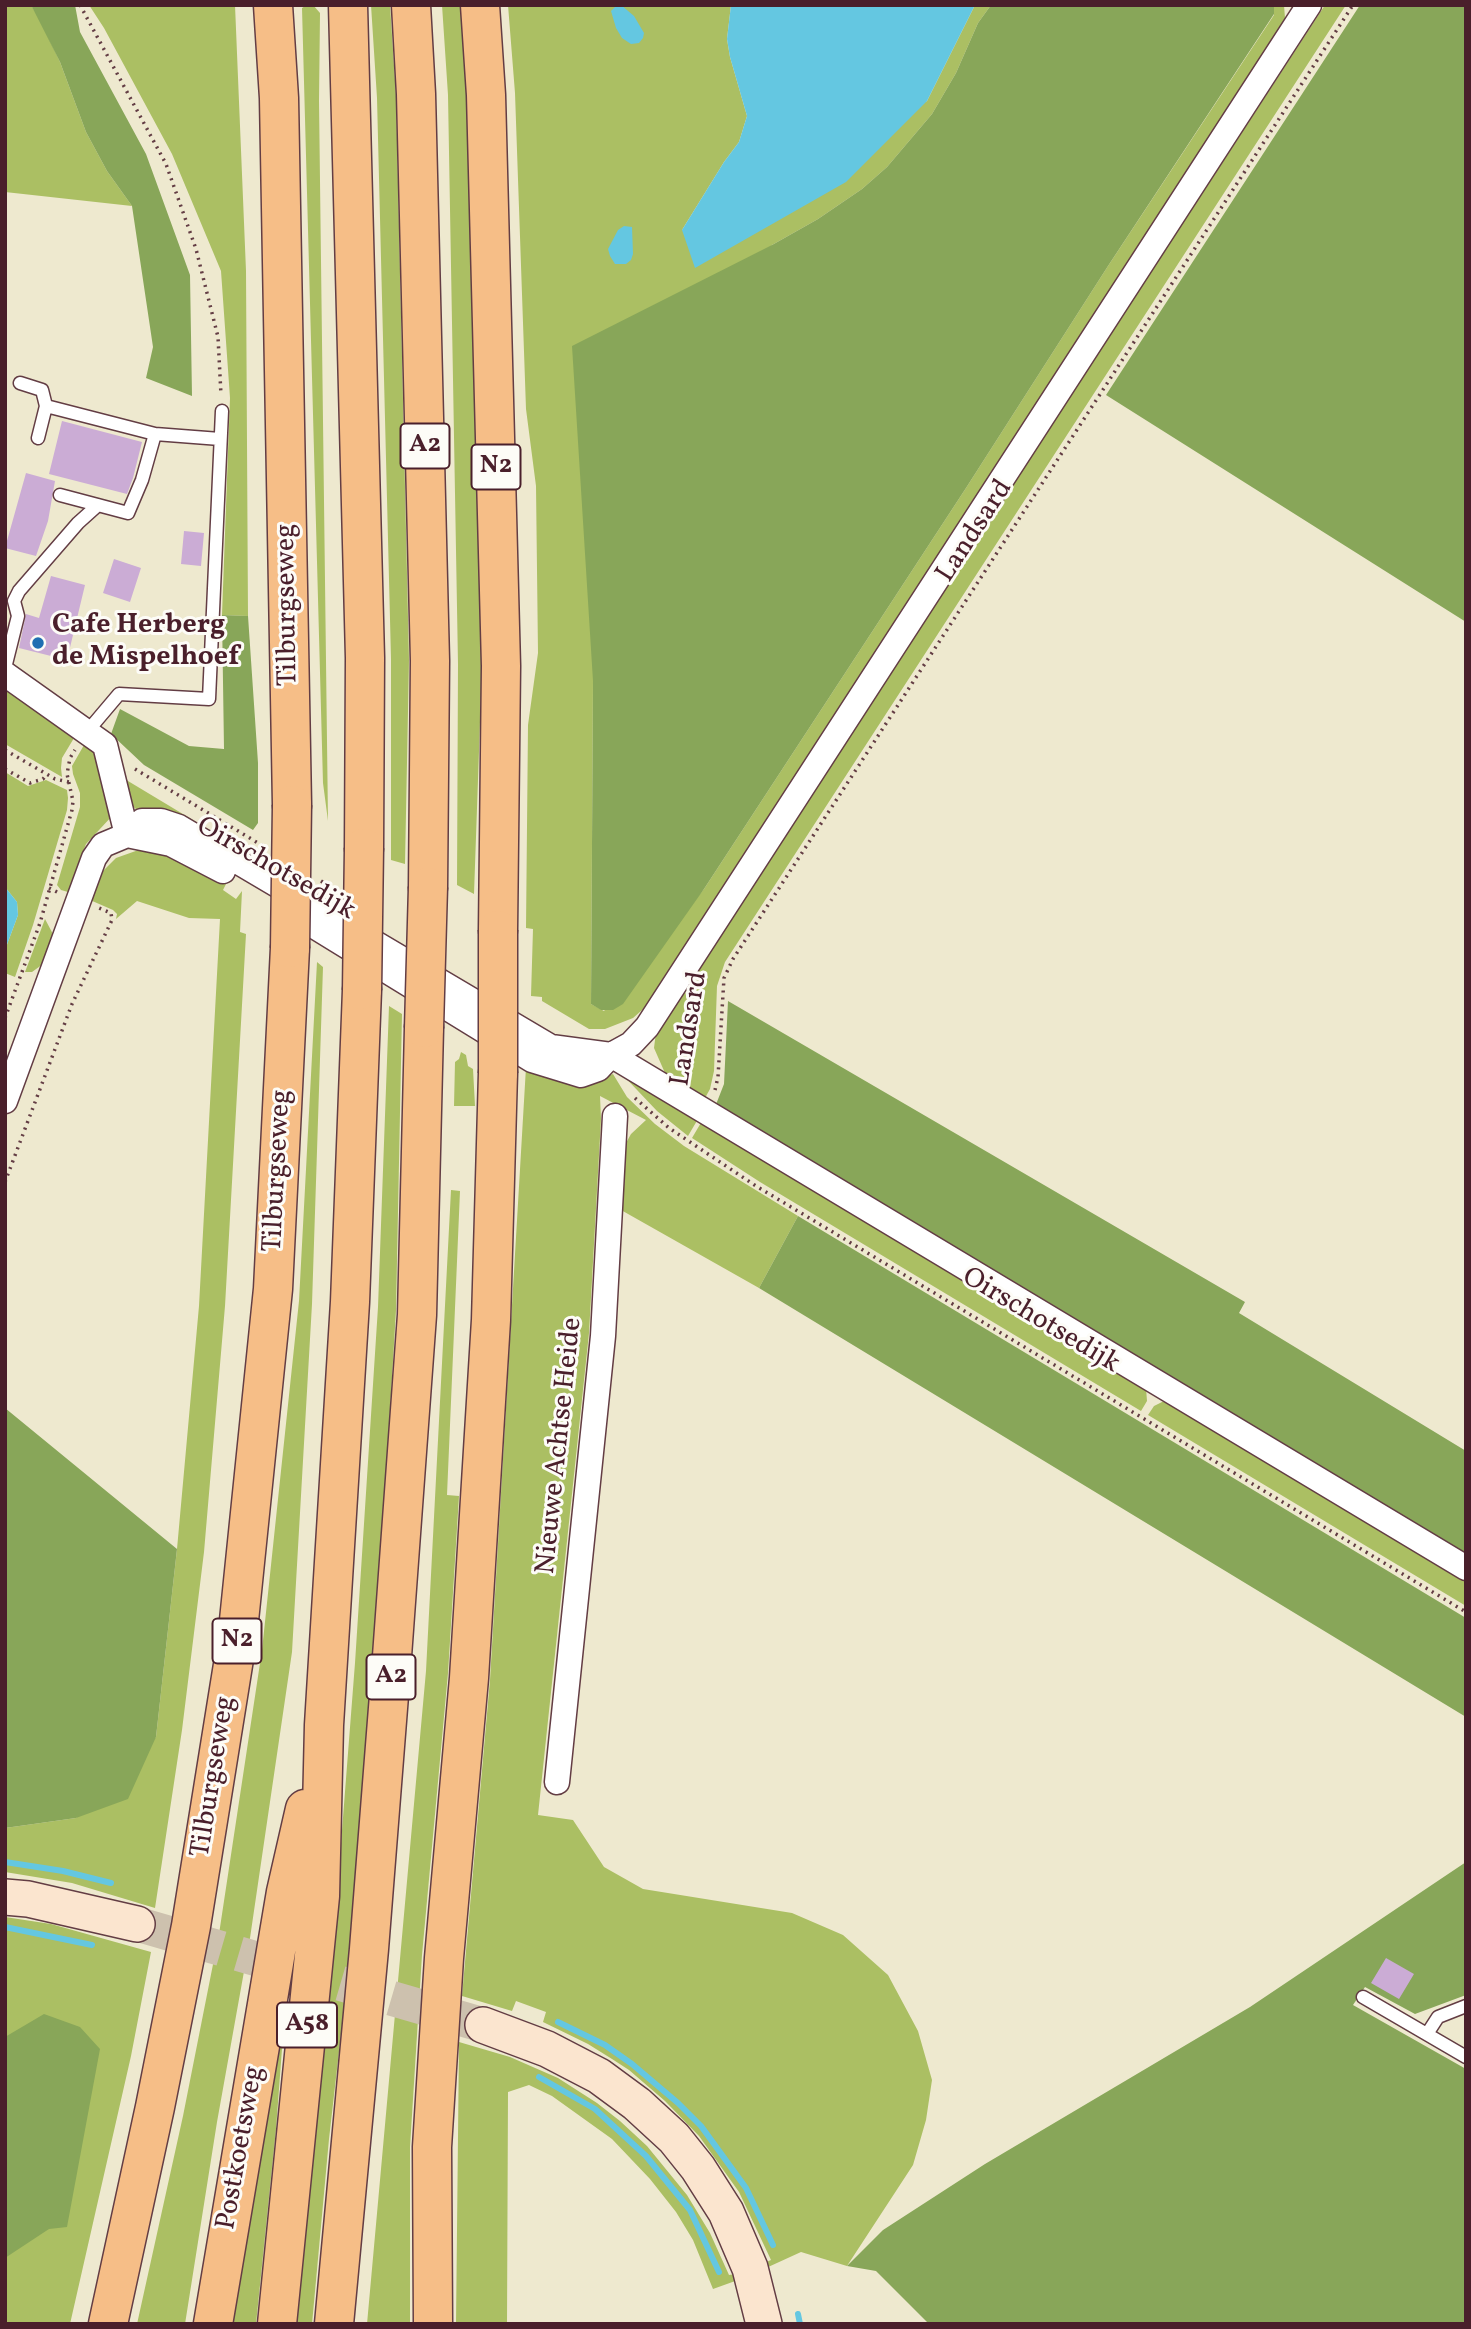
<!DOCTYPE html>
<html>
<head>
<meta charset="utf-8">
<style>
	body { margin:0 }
	#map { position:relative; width:1471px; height:2329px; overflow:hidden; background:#eee9cf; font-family:Vollkorn,serif }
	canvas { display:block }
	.frame { position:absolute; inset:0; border:7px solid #4a1f2b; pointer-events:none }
</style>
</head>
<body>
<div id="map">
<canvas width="1471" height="2329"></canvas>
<div class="frame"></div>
</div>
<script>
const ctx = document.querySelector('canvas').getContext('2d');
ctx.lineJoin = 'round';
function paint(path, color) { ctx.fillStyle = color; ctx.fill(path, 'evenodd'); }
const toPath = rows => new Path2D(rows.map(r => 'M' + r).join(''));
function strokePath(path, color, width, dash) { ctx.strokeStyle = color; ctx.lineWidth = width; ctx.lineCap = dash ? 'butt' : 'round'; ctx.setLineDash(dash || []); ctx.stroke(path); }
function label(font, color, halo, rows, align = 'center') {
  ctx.font = font + ' Vollkorn,serif'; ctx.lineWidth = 6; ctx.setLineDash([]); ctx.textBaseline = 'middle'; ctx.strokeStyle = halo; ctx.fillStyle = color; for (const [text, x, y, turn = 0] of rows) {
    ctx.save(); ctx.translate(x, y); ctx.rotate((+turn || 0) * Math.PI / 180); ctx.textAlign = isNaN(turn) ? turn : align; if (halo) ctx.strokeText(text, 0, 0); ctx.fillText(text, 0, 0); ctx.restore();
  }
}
paint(toPath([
	[5,5,31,5,39,18,60,62,86,132,107,171,132,206,5,192],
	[89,5,235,5,246,271,248,616,222,615,230,398,221,271,172,154,104,28],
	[307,5,313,5,320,13,319,101,328,821,323,783,302,8],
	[371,5,390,5,396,96,409,660,405,864,391,860,391,659,377,98],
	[442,5,461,5,467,97,482,665,474,894,457,885,458,664,448,95],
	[508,5,731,5,727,39,730,57,747,116,739,142,724,162,682,230,927,101,975,5,991,5,978,23,956,73,932,114,887,167,862,189,818,219,772,245,593,681,591,1004,604,1011,704,889,966,488,1108,266,1274,15,1274,5,1284,5,1285,18,1288,19,650,1003,633,1018,605,1029,589,1029,542,1001,542,997,531,996,533,929,526,928,528,725,538,653,536,486,526,409,515,93],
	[1325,5,1346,5,725,962,717,986,714,1071,710,1089,705,1098,665,1073,654,1048,656,1032],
	[5,689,74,738,62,758,61,768,62,777,5,744],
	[84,745,99,755,113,815,86,844,68,892,61,890,57,885,80,807,80,793,73,774,72,766],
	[5,772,28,786,46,780,67,790,68,798,67,810,33,925,15,977,5,973,5,950,18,915,17,902,5,887],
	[123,778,336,906,136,809,130,804],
	[147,847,214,874,227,882,223,890,236,899,242,891,240,932,246,934,225,1306,204,1552,182,1730,155,1908,72,1883,5,1872,5,1828,76,1818,156,1737,177,1549,199,1306,220,919,189,918,137,901,116,919,117,914,113,910,90,900,100,874,116,858],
	[45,919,54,936,43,964,32,972,25,972],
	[317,962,323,967,312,1304,292,1652,250,1938,217,2122,185,2324,137,2324,183,2116,219,1934,262,1650,299,1301],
	[389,1006,402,1014,396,1310,375,1666,351,1946,329,2139,312,2324,294,2324,333,1946,355,1663,378,1307],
	[461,1052,466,1055,468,1066,473,1069,475,1106,454,1106,455,1062,459,1059],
	[526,1067,601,1078,613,1074,627,1097,655,1124,684,1146,798,1216,759,1288,621,1210,626,1143,631,1134,646,1120,600,1096,601,1119,589,1333,538,1815,573,1820,604,1867,643,1889,792,1913,843,1935,888,1975,918,2031,932,2080,926,2120,913,2165,847,2266,801,2252,766,2268,764,2263,771,2260,739,2192,699,2136,665,2101,629,2070,612,2059,588,2044,543,2022,546,2012,516,2001,512,2011,462,1996,490,1680],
	[619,1071,698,1119,688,1136,657,1111],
	[702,1121,1146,1388,1147,1401,1141,1411,760,1182,692,1138],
	[451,1190,460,1191,447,1495,459,1496,448,1673,422,1955,410,2147,410,2324,367,2324,426,1671],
	[1166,1400,1466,1580,1466,1606,1148,1415,1154,1406],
	[5,1917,51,1924,151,1952,131,2056,70,2324,5,2324],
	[278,2020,284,2022,276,2129,256,2324,230,2324],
	[459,2042,510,2057,558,2078,597,2103,620,2121,647,2146,687,2195,710,2233,729,2275,735,2274,738,2280,713,2289,693,2240,676,2212,650,2179,612,2139,552,2096,529,2085,508,2092,507,2324,456,2324]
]), '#abbf63');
paint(toPath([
	[31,5,75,5,80,32,146,154,190,275,192,396,146,378,153,347,132,206,107,171,86,132,60,62],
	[991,5,1274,5,1274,14,1108,266,966,488,704,889,623,1004,613,1010,601,1010,591,1004,593,681,572,346,772,245,818,219,862,189,887,167,932,114,956,73,978,23],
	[1360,5,1466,5,1466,622,1106,395],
	[222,615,248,616,258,763,258,823,253,830,144,765,111,734,120,709,189,746,224,749],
	[728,1001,1245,1302,1239,1313,1466,1451,1466,1558,715,1107,724,1084],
	[798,1216,1466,1618,1466,1717,759,1288],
	[5,1408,177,1549,156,1737,128,1799,76,1818,5,1828],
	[1466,1862,1466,1995,1415,2014,1365,1987,1353,2005,1466,2069,1466,2324,929,2324,876,2271,847,2266,883,2230,985,2164,1250,2007],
	[44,2014,80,2027,100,2049,67,2227,49,2229,5,2258,5,2037]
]), '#88a659');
paint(toPath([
	[621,5,634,16,644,33,643,38,639,43,631,44,622,38,616,28,611,11,615,7],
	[731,5,975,5,927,101,846,182,695,268,682,230,724,162,739,142,747,116,730,57,727,39],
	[624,226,632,227,633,254,631,260,626,264,615,264,610,256,608,249,618,230],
	[5,887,17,902,18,915,5,950]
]), '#64c7e1');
strokePath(toPath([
	[5,1862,63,1871,111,1883],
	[5,1927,92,1945],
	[558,2022,605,2045,632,2064,678,2103,701,2126,746,2188,773,2245],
	[539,2077,595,2109,646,2156,690,2210,719,2272],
	[798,2314,800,2324]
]), '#64c7e1', 6);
paint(toPath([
	[62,421,142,442,133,478,127,494,49,474],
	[26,473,55,481,48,521,36,556,5,548],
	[184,531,204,533,201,566,181,564],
	[114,559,141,568,130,602,103,593],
	[51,576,85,585,67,660,19,648,26,614,39,618],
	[1386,1958,1414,1974,1399,1999,1371,1983]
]), '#cbacd5');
strokePath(toPath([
	[137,1924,483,2025]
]), '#cdc1ae', 35, [35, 18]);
const lane = toPath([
	[20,383,42,390,46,406,155,434,220,439],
	[38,438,46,406],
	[60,495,128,513,142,480,155,434],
	[5,668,18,616,14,601,19,591,78,523,98,505],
	[86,733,119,694,209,699,222,411],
	[1363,1997,1466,2057],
	[1427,2034,1438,2017,1466,2006]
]);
const street = toPath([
	[5,674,105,745,127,835],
	[127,835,171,844,223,871],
	[296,915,532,1060,581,1075,598,1069,611,1055,631,1044,647,1027,1309,5],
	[5,1101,94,858,103,845,127,835,142,821,161,821,179,827,551,1047,611,1055,1466,1568],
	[557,1782,603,1336,615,1116]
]);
const secondary = toPath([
	[5,1897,28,1899,137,1924],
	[483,2025,547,2049,599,2076,637,2104,674,2138,698,2168,726,2212,750,2268,764,2324]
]);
const highway = toPath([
	[273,5,279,98,292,805],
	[348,5,365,658,364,848],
	[411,5,416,94,430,661,428,887],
	[480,5,486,95,501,666,498,930],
	[108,2324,155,2107,191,1926,237,1640,273,1289,290,948],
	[213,2324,286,1892,305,1809],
	[277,2324,320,1896,324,1725,350,1302,362,990],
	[334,2324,369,1949,391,1670,417,1315,424,1028],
	[433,2324,432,2147,444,1958,469,1678,491,1320,498,1073]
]);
strokePath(lane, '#633d44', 15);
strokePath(street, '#633d44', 27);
strokePath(secondary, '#633d44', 38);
strokePath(highway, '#633d44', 41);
strokePath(toPath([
	[80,5,166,164,196,249,218,337,221,395],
	[5,750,55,779,69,782],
	[5,769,30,783,43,779,47,774],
	[135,769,263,846],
	[321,881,335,890],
	[49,888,59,893],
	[5,1018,40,923,72,810,73,801,67,774,70,758,75,750],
	[715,1090,718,1077,724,978,733,959,1353,5],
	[635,1098,669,1128,756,1186,1466,1612],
	[5,1182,72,1004,112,920,111,913,99,908]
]), '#633d44', 3.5, [2, 5]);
strokePath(lane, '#fff', 12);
strokePath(street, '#fff', 24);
strokePath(secondary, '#fbe5cf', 35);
strokePath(highway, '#f6be87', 38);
const highwayBridge = toPath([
	[498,930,498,1073],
	[290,948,292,805],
	[362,990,364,848],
	[424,1028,428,887]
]);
strokePath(highwayBridge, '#633d44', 41, []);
strokePath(highwayBridge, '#f6be87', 38);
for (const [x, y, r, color] of [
	[38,643,7,"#1f6fb2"]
]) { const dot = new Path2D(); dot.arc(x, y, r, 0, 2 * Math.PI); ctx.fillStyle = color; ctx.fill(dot); strokePath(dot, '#fdfcf7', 2.5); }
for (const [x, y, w] of [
	[425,446,49],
	[496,467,49],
	[237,1641,49],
	[391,1677,49],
	[307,2025,60]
]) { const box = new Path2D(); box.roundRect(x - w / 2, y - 22.5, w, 45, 5); ctx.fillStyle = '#fdfcf7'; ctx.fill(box); strokePath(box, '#4a1f2b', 2); }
label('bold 26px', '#4a1f2b', null, [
	["A2",425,446],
	["N2",496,467],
	["N2",237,1641],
	["A2",391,1677],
	["A58",307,2025]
]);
label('28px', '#4a1f2b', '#fdfcf7', [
	["Landsard",976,532,-57],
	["Tilburgseweg",289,605,-91],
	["Oirschotsedijk",275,870,30],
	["Landsard",691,1029,-81],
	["Tilburgseweg",279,1171,-87],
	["Oirschotsedijk",1040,1322,31],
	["Nieuwe Achtse Heide",561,1446,-84],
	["Tilburgseweg",215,1777,-81],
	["Postkoetsweg",242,2148,-80]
]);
label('bold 28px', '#4a1f2b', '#fdfcf7', [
	["Cafe Herberg",52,627],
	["de Mispelhoef",52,659]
], 'left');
</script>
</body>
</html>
